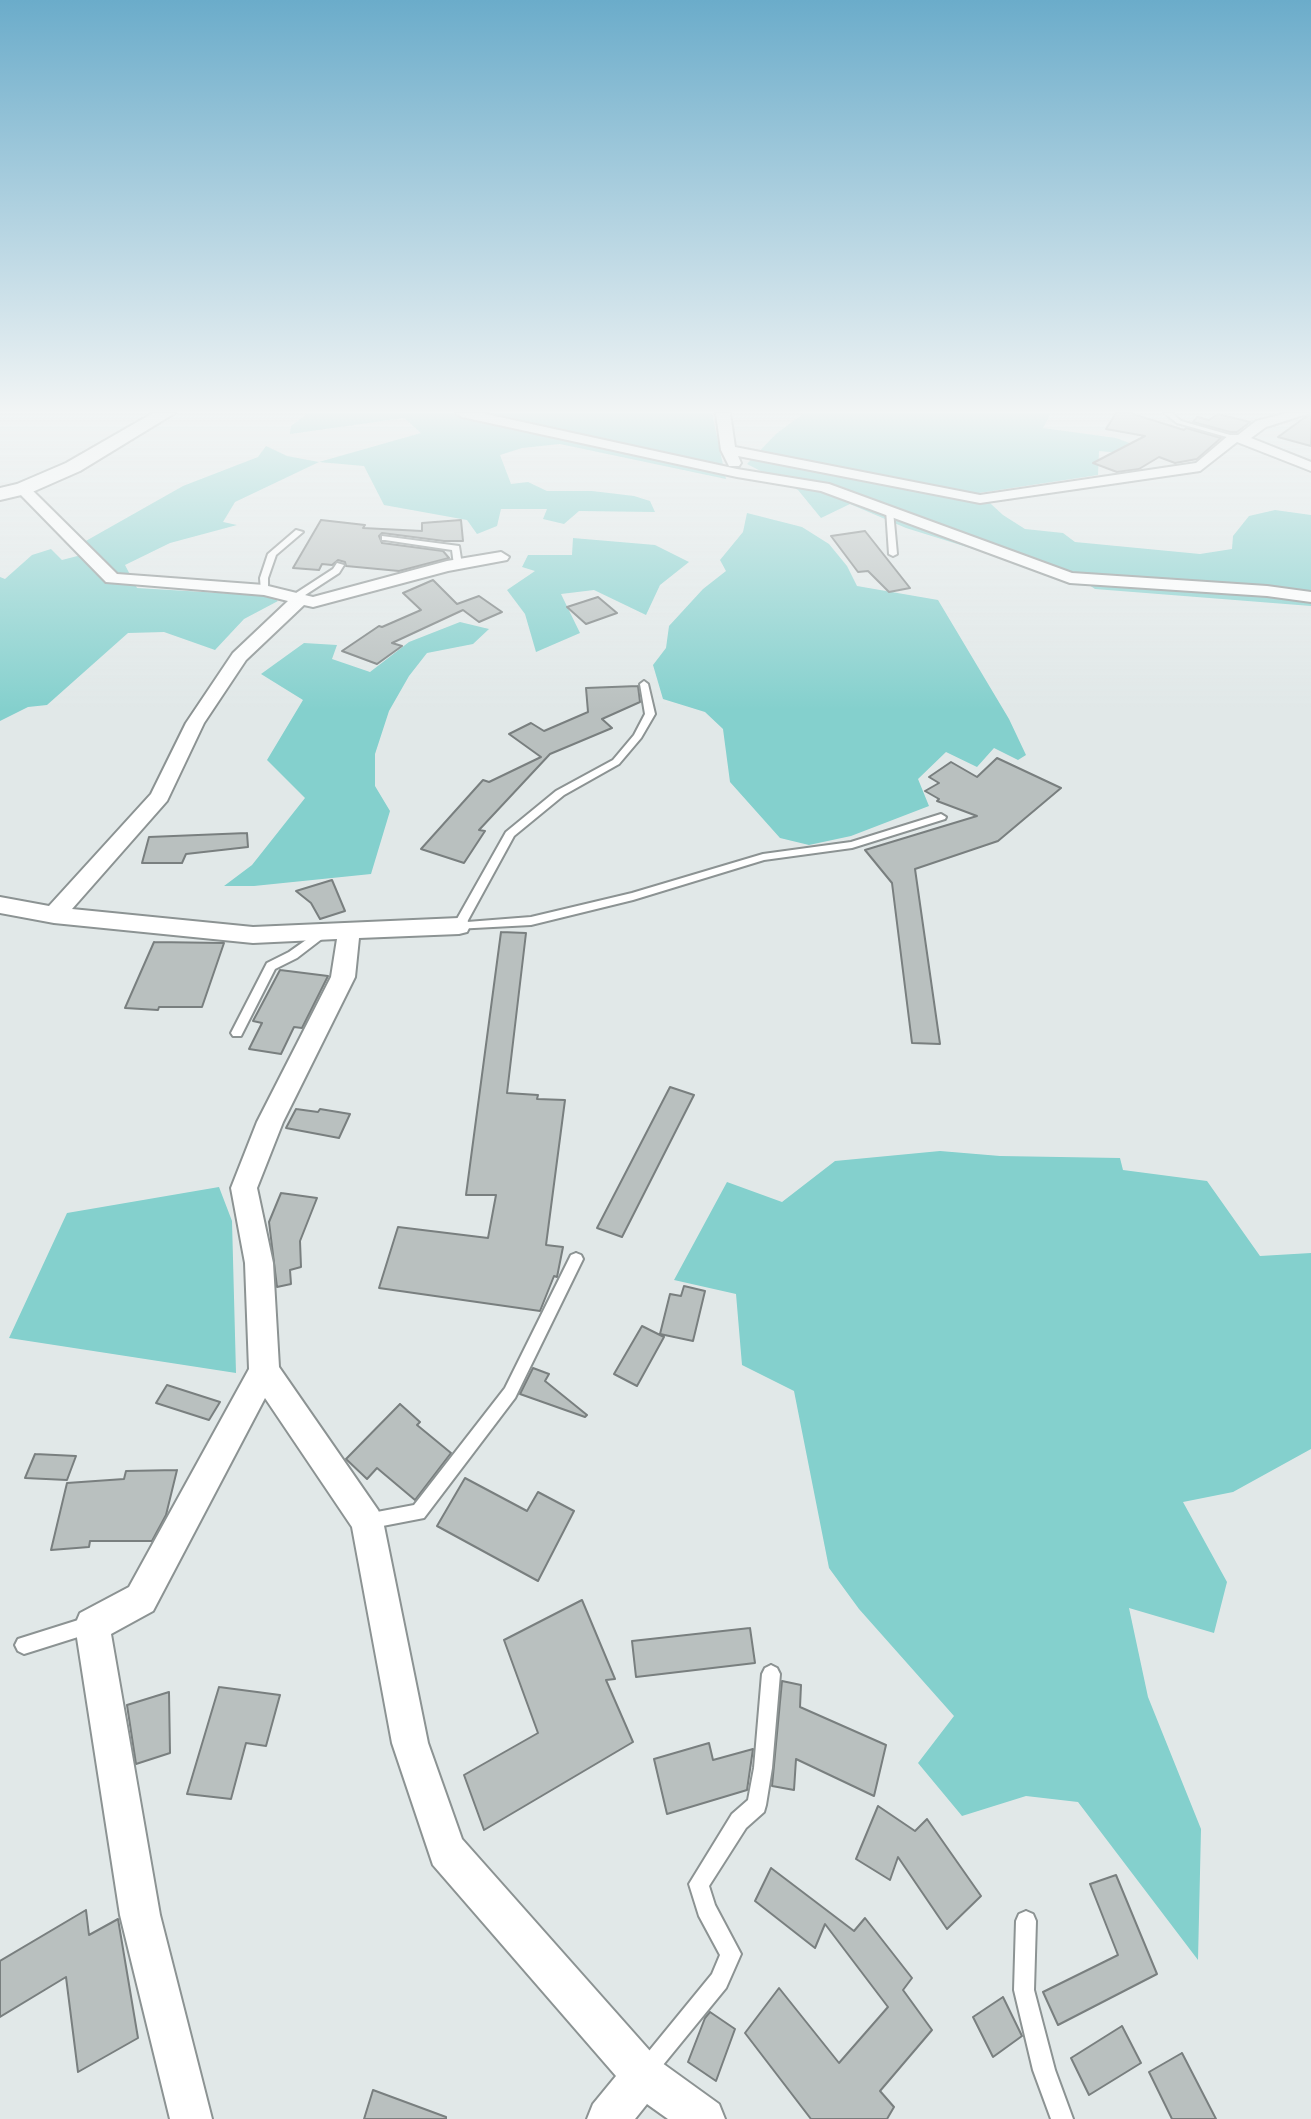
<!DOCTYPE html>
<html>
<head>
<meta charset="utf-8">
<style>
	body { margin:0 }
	canvas { display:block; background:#e1e8e8 }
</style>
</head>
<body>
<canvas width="1311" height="2119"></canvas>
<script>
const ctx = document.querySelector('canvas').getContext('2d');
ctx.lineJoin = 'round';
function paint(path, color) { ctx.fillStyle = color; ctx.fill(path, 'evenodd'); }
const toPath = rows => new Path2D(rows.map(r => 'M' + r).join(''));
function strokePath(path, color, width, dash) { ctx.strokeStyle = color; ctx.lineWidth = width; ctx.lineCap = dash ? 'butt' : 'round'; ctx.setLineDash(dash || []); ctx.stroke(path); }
paint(toPath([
	[308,413,712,413,726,479,560,444,522,448,500,455,511,484,528,482,547,491,592,491,634,496,650,501,655,512,579,511,564,524,543,519,547,509,501,509,497,526,477,534,467,520,384,505,364,466,319,462,235,502,223,522,237,525,170,543,125,565,137,588,270,596,278,601,244,619,215,650,164,632,128,633,47,705,28,707,0,721,0,577,5,579,32,555,51,549,62,560,93,552,84,542,183,486,258,457,266,446,287,456,319,462,421,433,404,418,290,434,291,426],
	[804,413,1051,413,1043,428,1116,438,1132,444,1131,454,1099,451,1098,475,979,493,1003,515,1025,529,1063,533,1075,542,1200,554,1232,549,1233,536,1249,516,1275,510,1311,515,1311,606,1095,589,1089,585,906,528,850,504,821,518,798,490,747,464,776,434],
	[747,513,802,527,829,544,847,566,857,586,938,600,1009,719,1026,755,1018,760,994,748,977,767,946,752,918,779,929,806,851,836,809,845,780,838,730,782,723,729,705,712,663,699,653,665,666,648,669,626,703,589,726,571,720,560,743,532],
	[573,538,655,545,689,562,660,585,646,615,594,590,561,594,580,633,536,652,525,614,507,590,535,571,522,567,528,555,572,555],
	[460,622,489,629,473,644,427,653,409,676,389,711,375,754,375,786,390,811,371,874,254,886,224,886,252,865,305,798,267,760,303,700,261,674,304,643,337,645,332,659,370,672,409,642],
	[940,1151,1000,1156,1120,1158,1123,1170,1207,1181,1260,1256,1311,1253,1311,1449,1233,1492,1183,1502,1227,1582,1214,1633,1129,1608,1148,1697,1201,1829,1198,1960,1078,1802,1026,1796,962,1816,918,1763,954,1716,859,1609,829,1568,794,1391,742,1365,736,1294,674,1280,727,1182,782,1202,835,1161],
	[219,1187,232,1221,236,1373,9,1338,67,1213]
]), '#84d0cd');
const building = toPath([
	[1116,413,1130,413,1184,430,1186,428,1221,438,1197,459,1175,463,1159,457,1139,469,1117,472,1093,463,1145,436,1106,429,1116,413],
	[1218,414,1250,422,1237,432,1230,432,1193,422,1197,417,1209,420,1218,414],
	[1311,415,1311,446,1278,437,1304,418,1311,415],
	[321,520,365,525,363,528,422,531,422,523,461,520,463,541,444,541,382,533,379,536,382,543,443,551,449,558,399,571,346,566,345,562,338,560,332,565,322,564,319,570,293,568,321,520],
	[865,531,910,588,889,592,868,571,858,572,831,536,865,531],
	[433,580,457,604,479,596,502,612,479,622,463,610,392,643,402,646,377,664,342,651,379,626,382,627,421,610,403,593,433,580],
	[598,597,617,613,586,624,567,607,598,597],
	[638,686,640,702,602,719,612,728,550,754,479,830,485,831,464,863,421,849,483,780,489,782,541,757,509,734,531,723,544,731,588,712,586,688,638,686],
	[997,758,1061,788,998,841,915,869,940,1044,912,1043,892,883,865,850,977,816,937,801,939,799,925,791,939,783,929,777,951,762,977,777,997,758],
	[247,833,248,847,186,854,182,863,142,863,149,837,247,833],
	[332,880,345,911,320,919,311,903,296,891,332,880],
	[501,932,526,933,507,1093,538,1095,537,1099,565,1100,546,1245,563,1247,557,1277,554,1276,540,1311,379,1288,398,1227,488,1238,496,1195,466,1195,501,932],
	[154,942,224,943,202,1007,159,1007,158,1010,125,1008,154,942],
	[280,970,328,976,302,1028,294,1027,281,1054,249,1049,262,1023,253,1021,280,970],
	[670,1087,694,1095,622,1237,597,1228,670,1087],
	[296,1109,318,1112,320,1109,350,1114,339,1138,286,1128,296,1109],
	[281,1193,317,1198,300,1241,301,1267,290,1270,291,1284,277,1287,269,1222,281,1193],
	[684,1286,705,1291,693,1341,660,1334,670,1294,681,1296,684,1286],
	[642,1326,664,1337,637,1386,614,1374,642,1326],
	[533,1368,549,1374,545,1381,587,1415,585,1417,520,1394,533,1368],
	[167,1385,220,1402,209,1420,156,1403,167,1385],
	[400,1404,420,1422,417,1425,451,1453,415,1500,377,1468,367,1479,346,1459,400,1404],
	[35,1454,76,1456,67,1480,25,1478,35,1454],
	[177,1470,166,1515,152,1541,90,1541,89,1547,51,1550,67,1483,124,1479,126,1471,177,1470],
	[465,1478,527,1511,538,1492,574,1511,538,1581,437,1526,465,1478],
	[582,1600,615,1679,606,1680,633,1742,484,1830,464,1775,538,1733,504,1640,582,1600],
	[750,1628,755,1663,636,1677,632,1641,750,1628],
	[782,1681,801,1685,800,1707,886,1745,874,1796,796,1759,794,1790,772,1786,782,1681],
	[219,1687,280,1695,266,1746,246,1743,231,1799,187,1794,219,1687],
	[169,1692,170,1753,136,1764,127,1705,169,1692],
	[709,1743,713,1760,753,1749,747,1790,667,1814,654,1759,709,1743],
	[878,1806,915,1831,927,1819,981,1896,947,1929,898,1857,890,1880,856,1859,878,1806],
	[771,1868,854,1931,865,1918,912,1978,903,1990,932,2030,880,2091,894,2107,887,2119,811,2119,745,2033,779,1988,839,2063,888,2007,825,1924,815,1948,755,1901,771,1868],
	[1116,1875,1157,1974,1058,2025,1043,1992,1118,1955,1090,1884,1116,1875],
	[86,1910,89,1935,118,1919,138,2038,78,2072,66,1977,0,2017,0,1961,86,1910],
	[1003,1997,1022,2036,993,2057,973,2017,1003,1997],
	[710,2012,735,2029,716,2081,688,2062,705,2018,710,2012],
	[1122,2026,1141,2063,1089,2095,1071,2058,1122,2026],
	[1182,2053,1216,2119,1172,2119,1149,2072,1182,2053],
	[373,2090,446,2117,446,2119,364,2119,373,2090]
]);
paint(building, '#b9c0bf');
strokePath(building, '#797f7f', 2);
const lane = toPath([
	[1164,413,1172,413,1181,421,1244,439,1241,441,1177,423,1164,413],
	[886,509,893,511,897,554,893,556,889,554,886,509],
	[296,530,303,532,276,555,268,578,268,590,261,592,260,578,268,554,296,530],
	[382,536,459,546,462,565,458,567,454,565,452,550,385,540,382,540,382,536],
	[337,563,344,565,339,573,299,599,293,599,293,595,333,569,337,563],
	[644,681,648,684,655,714,641,738,619,764,564,795,514,836,467,922,531,917,632,893,763,854,851,842,941,814,946,817,945,819,852,848,764,860,633,900,531,925,455,929,453,926,506,832,556,791,613,760,634,735,645,714,640,684,644,681],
	[323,928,329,932,327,935,297,958,275,969,241,1036,233,1036,231,1033,267,963,289,952,323,928],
	[576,1253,581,1255,583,1259,515,1398,424,1518,367,1529,361,1527,359,1521,361,1515,414,1505,505,1388,571,1255,576,1253],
	[91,1616,97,1619,100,1625,97,1631,24,1654,18,1651,15,1645,18,1639,91,1616],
	[771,1665,777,1668,780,1674,772,1768,766,1805,764,1812,746,1828,709,1886,715,1905,741,1954,726,1988,654,2076,647,2080,640,2076,636,2069,640,2062,712,1974,720,1955,699,1916,689,1884,732,1814,748,1800,754,1768,762,1674,765,1668,771,1665],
	[1026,1911,1033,1914,1036,1921,1034,1990,1055,2070,1073,2119,1051,2119,1033,2070,1014,1990,1016,1921,1019,1914,1026,1911]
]);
const street = toPath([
	[456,413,481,413,737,469,829,484,1072,573,1267,586,1311,592,1311,602,1267,596,1070,583,821,491,737,477,462,417,456,413],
	[716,413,730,413,735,447,980,495,1196,463,1229,435,1238,435,1256,421,1287,413,1310,413,1266,427,1251,438,1311,462,1311,471,1237,442,1200,471,980,503,738,456,741,463,739,466,729,466,721,450,716,413],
	[23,485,28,486,117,574,264,585,313,597,447,561,501,552,509,557,507,560,448,571,313,607,304,605,246,660,204,723,167,801,72,909,253,927,459,918,467,920,470,926,467,932,459,934,359,938,355,977,283,1122,257,1188,273,1263,279,1367,378,1510,383,1521,428,1743,462,1839,658,2060,719,2104,725,2119,668,2119,647,2104,635,2119,587,2119,593,2104,616,2076,433,1865,392,1743,352,1527,265,1398,153,1611,111,1634,160,1915,212,2119,170,2119,120,1915,75,1625,80,1613,129,1587,249,1369,245,1263,231,1188,257,1122,331,977,337,939,253,943,54,923,0,913,0,897,49,906,151,794,186,723,233,653,288,601,264,595,106,582,18,492,16,489,23,485]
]);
const secondary = toPath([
	[153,413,175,413,80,471,30,493,0,500,0,488,17,484,66,463,153,413]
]);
strokePath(lane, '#8c9393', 4);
strokePath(street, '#8c9393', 4);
strokePath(secondary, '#8c9393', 4);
paint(lane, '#fff');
paint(street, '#fff');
paint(secondary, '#fff');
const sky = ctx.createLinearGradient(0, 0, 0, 710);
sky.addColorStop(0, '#6bacca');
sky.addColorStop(0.58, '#f2f5f5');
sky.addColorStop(1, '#f2f5f500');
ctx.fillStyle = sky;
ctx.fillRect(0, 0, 1311, 710);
</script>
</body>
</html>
